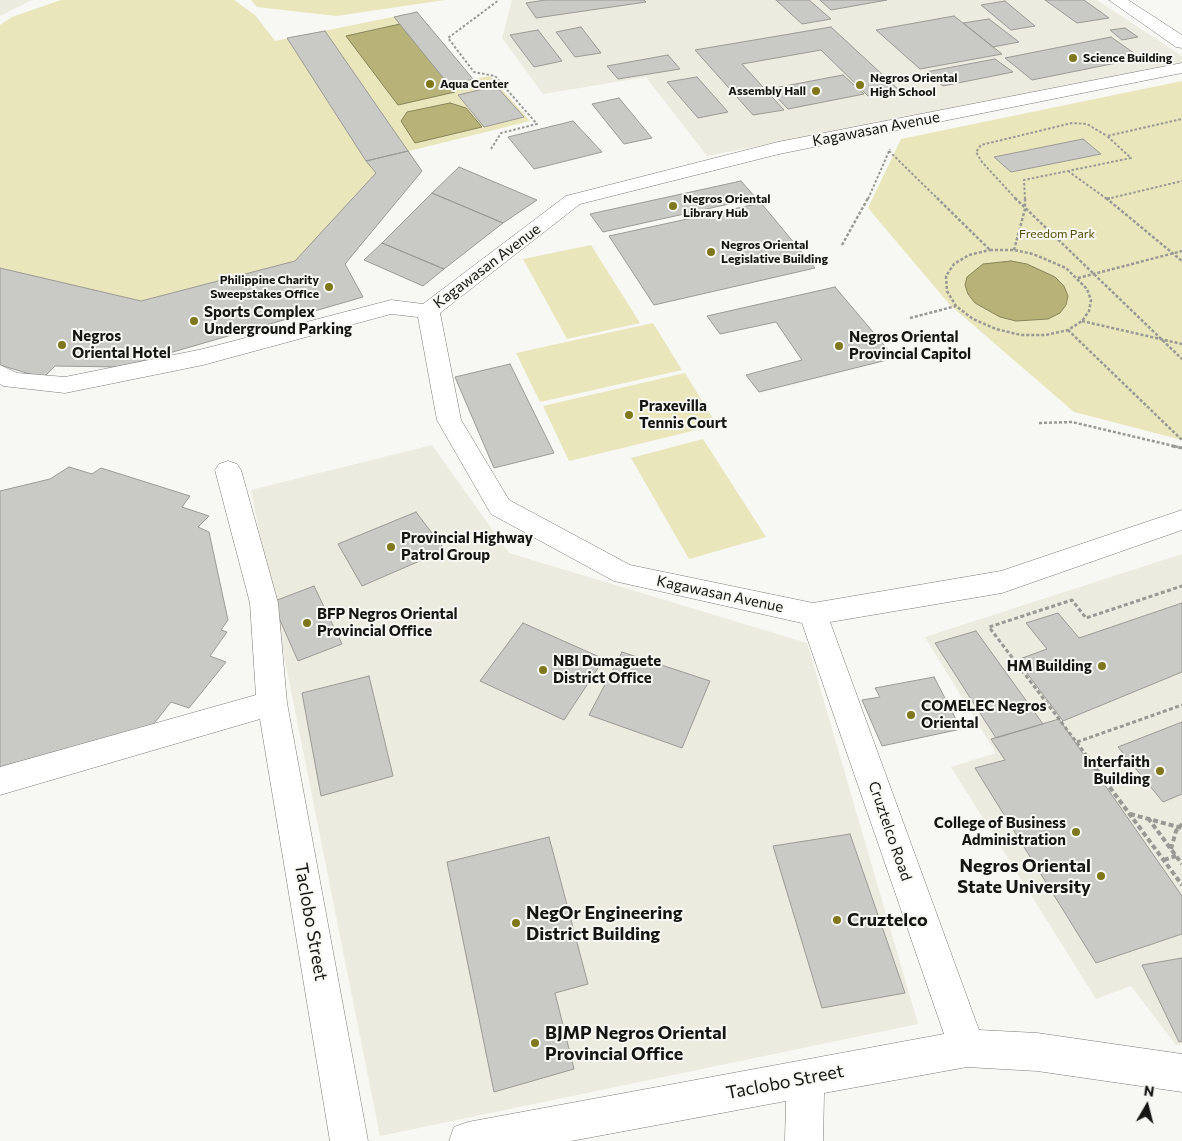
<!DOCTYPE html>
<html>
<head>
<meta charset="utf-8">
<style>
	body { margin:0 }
	#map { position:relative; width:1182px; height:1141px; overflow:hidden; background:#f7f7f3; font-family:Commissioner,sans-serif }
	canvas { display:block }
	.north { position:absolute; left:1122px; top:1081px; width:50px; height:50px; -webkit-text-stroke:4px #f7f7f3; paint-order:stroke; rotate:8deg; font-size:14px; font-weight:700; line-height:20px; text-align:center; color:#151513 }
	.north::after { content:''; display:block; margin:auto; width:18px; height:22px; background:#151513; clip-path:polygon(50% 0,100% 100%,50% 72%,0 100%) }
</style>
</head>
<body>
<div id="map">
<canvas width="1182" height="1141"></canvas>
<div class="north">N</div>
</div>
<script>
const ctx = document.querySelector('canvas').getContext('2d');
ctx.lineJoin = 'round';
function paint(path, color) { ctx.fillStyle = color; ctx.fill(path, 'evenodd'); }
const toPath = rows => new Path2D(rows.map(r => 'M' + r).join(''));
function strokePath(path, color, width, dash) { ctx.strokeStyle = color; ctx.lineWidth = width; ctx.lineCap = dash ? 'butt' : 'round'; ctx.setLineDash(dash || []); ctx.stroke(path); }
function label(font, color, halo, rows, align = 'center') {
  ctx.font = font + ' Commissioner,sans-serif'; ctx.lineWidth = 4; ctx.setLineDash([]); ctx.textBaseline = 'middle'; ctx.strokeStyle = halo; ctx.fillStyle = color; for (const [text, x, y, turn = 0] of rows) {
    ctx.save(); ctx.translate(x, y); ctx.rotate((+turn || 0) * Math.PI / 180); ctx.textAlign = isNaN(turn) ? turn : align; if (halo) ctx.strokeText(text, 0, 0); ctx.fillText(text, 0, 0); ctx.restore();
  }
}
paint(toPath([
	[0,0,32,0,0,16],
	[512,0,1097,0,1182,56,1182,63,707,156,646,77,543,94,502,38],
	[432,445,509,553,807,643,918,1024,380,1136,251,490],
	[1182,554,1182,1044,1176,1045,1131,986,1096,999,951,767,996,753,925,637]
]), '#ecebdf');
paint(toPath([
	[61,0,234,0,255,15,275,41,417,12,473,79,490,76,530,121,409,151,422,171,345,264,363,297,121,367,55,366,43,378,0,365,0,25,12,17],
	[251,0,445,0,336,16,257,7],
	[1182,81,1182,440,1074,412,950,305,868,208,901,139],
	[591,245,640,323,567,339,523,259],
	[653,323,682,370,540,402,516,353],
	[685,373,717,425,569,461,543,406],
	[703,439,766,537,689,559,631,458]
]), '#e9e6bc');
const water = toPath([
	[400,24,455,92,398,105,346,36,400,24],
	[450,103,466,108,482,127,415,143,401,121,407,112,450,103],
	[1011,261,1027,264,1055,277,1064,286,1068,296,1066,305,1060,313,1048,319,1016,321,1000,317,975,303,968,294,965,285,967,277,983,264,1011,261]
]);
paint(water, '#b7b378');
strokePath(water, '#86845a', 1);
const building = toPath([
	[545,0,644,0,646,2,536,18,526,3,545,0],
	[776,0,809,0,831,19,802,24,776,0],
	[820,0,887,0,831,10,820,0],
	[1045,0,1084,0,1109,18,1077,23,1045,0],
	[1005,1,1035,26,1011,30,981,5,1005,1],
	[417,12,473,79,449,85,394,17,417,12],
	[954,16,1002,54,920,69,876,30,954,16],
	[989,19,1019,42,993,47,963,23,989,19],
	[581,27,601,53,575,57,556,32,581,27],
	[831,27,899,90,868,96,821,50,742,64,784,110,753,115,695,50,831,27],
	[1125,28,1138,37,1122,40,1110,30,1125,28],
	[538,30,562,61,534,67,510,35,538,30],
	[325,31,408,151,366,161,287,38,325,31],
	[1111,37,1141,58,1032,80,1005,58,1111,37],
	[668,55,680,69,618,79,607,66,668,55],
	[995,59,1013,72,943,86,926,72,995,59],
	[843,75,864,94,788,109,769,89,843,75],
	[697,77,728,112,698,118,667,82,697,77],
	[496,86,524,117,484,127,458,95,496,86],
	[619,98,652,138,624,144,592,104,619,98],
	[573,121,602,152,534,169,508,137,573,121],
	[1083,139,1101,154,1011,172,994,157,1083,139],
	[408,151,422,171,345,264,363,297,121,367,55,366,43,378,0,365,0,268,141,301,295,261,376,173,366,161,408,151],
	[459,167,537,200,503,223,432,193,459,167],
	[741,181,756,198,603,232,590,214,741,181],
	[432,193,503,223,444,269,382,243,432,193],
	[761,203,815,268,654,305,609,236,761,203],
	[382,243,444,269,423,286,364,260,382,243],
	[835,287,895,358,759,392,746,375,802,360,776,322,720,334,707,316,835,287],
	[510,364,554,453,494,468,455,377,510,364],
	[69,467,92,474,101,468,190,496,182,507,209,516,198,527,209,532,228,620,221,630,227,632,210,656,226,662,189,708,171,702,152,726,0,767,0,491,50,479,69,467],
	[416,512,445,550,362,586,338,544,416,512],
	[314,586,342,644,298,661,272,602,314,586],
	[1182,603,1182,672,1063,721,1017,660,1047,649,1026,623,1058,613,1079,638,1182,603],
	[523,623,604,659,564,720,480,681,523,623],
	[976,631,1043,724,996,738,935,643,976,631],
	[622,652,710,681,682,748,589,715,622,652],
	[369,676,393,776,321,796,302,693,369,676],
	[934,677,961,729,882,746,862,700,880,697,875,688,934,677],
	[1059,719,1182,896,1182,934,1096,963,975,768,1005,760,991,739,1059,719],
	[1182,722,1182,794,1163,802,1118,747,1182,722],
	[850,834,905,993,822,1008,773,846,850,834],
	[549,837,588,984,555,993,574,1069,494,1092,447,862,549,837],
	[1182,958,1182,1041,1179,1042,1142,965,1182,958]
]);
paint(building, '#c9c9c5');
strokePath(building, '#9b9a96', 1);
const minor = toPath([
	[1182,63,1182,73,779,154,580,204,440,313,461,420,509,500,630,565,813,603,1001,571,1182,510,1182,530,1002,593,830,622,979,1030,1037,1033,1182,1054,1182,1092,1037,1071,967,1067,824,1093,823,1141,785,1141,786,1101,571,1141,449,1141,454,1127,468,1122,944,1034,802,623,614,581,491,514,437,420,418,317,391,314,203,365,65,393,3,386,0,384,0,365,17,373,65,377,203,349,391,300,423,304,566,196,778,142,1182,63],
	[228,461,237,464,241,470,278,603,287,703,368,1141,330,1141,260,719,0,795,0,767,256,695,250,603,215,470,219,464,228,461]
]);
const major = toPath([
	[1109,0,1128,0,1182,35,1182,48,1176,47,1109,0]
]);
strokePath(minor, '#7c7b78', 1);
strokePath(major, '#7c7b78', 1);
strokePath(toPath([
	[491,149,501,133,537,124,495,76,474,72,448,38,499,0],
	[889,151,938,199],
	[1068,171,1107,199],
	[868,199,890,149],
	[1016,199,982,162,976,152,981,145,1072,123,1087,124,1107,136],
	[1025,199,1024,180,1131,158,1107,136,1182,119],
	[1107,199,1182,181]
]), '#989894', 2, [2.5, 2]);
strokePath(toPath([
	[937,198,990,250],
	[1015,198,1182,359],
	[1106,198,1182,261],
	[1107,199,1111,198],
	[842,245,868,198],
	[990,250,1014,250,1033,254,1066,268,1087,289,1091,300,1089,311,1082,321,1068,330,1046,335,1021,335,996,329,973,319,956,306,947,291,946,276,954,264,969,255,990,250],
	[1014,250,1025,209,1025,198],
	[1078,278,1182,251],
	[910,318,956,306],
	[1082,321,1182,344],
	[1068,330,1182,440],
	[1039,423,1072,422,1178,447]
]), '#989894', 2.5, [3, 2]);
strokePath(toPath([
	[1172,446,1182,448],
	[1077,742,1182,705],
	[1087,756,989,627,1072,600,1086,618,1182,586]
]), '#989894', 3, [4, 2.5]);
strokePath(toPath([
	[1086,755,1182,885],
	[1130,814,1182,828],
	[1148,818,1182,864],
	[1171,849,1176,831,1182,824],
	[1164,860,1176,856]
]), '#989894', 4, [5, 3]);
paint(minor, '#fff');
paint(major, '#fff');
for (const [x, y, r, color] of [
	[1073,58,5,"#7e771c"],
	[430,84,5,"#7e771c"],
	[860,85,5,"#7e771c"],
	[816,91,5,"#7e771c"],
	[673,206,5,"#7e771c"],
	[711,252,5,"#7e771c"],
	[329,287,5,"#7e771c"],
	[194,321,5,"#7e771c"],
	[62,345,5,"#7e771c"],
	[839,346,5,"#7e771c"],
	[629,415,5,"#7e771c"],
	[391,547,5,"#7e771c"],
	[307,623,5,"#7e771c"],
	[1102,666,5,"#7e771c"],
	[543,670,5,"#7e771c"],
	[911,715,5,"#7e771c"],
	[1160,771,5,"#7e771c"],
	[1076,832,5,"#7e771c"],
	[1101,876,5,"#7e771c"],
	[837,920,5,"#7e771c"],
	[516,923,5,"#7e771c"],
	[535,1043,5,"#7e771c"]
]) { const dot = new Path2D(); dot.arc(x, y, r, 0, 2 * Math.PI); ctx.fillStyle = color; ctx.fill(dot); strokePath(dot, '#f7f7f3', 2); }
label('bold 12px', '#151513', '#f7f7f3', [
	["Science Building",1083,58],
	["Negros Oriental",870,78],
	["High School",870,92],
	["Aqua Center",440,84],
	["Assembly Hall",806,91,"right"],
	["Negros Oriental",683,199],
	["Library Hub",683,213],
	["Negros Oriental",721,245],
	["Legislative Building",721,259],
	["Philippine Charity",319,280,"right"],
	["Sweepstakes Office",319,294,"right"]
], 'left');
label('12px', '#514b00', '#f7f7f3', [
	["Freedom Park",1057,234]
]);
label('15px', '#151513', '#f7f7f3', [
	["Kagawasan Avenue",876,129,-11],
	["Kagawasan Avenue",487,266,-37],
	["Kagawasan Avenue",720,594,12],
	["Cruztelco Road",890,831,71]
]);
label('bold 15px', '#151513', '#f7f7f3', [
	["Sports Complex",204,312],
	["Underground Parking",204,329],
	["Negros",72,336],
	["Oriental Hotel",72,353],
	["Negros Oriental",849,337],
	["Provincial Capitol",849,354],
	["Praxevilla",639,406],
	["Tennis Court",639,423],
	["Provincial Highway",401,538],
	["Patrol Group",401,555],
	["BFP Negros Oriental",317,614],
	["Provincial Office",317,631],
	["NBI Dumaguete",553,661],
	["District Office",553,678],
	["HM Building",1092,666,"right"],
	["COMELEC Negros",921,706],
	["Oriental",921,723],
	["Interfaith",1150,762,"right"],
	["Building",1150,779,"right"],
	["College of Business",1066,823,"right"],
	["Administration",1066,840,"right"]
], 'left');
label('bold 18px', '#151513', '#f7f7f3', [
	["Negros Oriental",1091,866,"right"],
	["State University",1091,887,"right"],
	["NegOr Engineering",526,913],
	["District Building",526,934],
	["Cruztelco",847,920],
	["BJMP Negros Oriental",545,1033],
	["Provincial Office",545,1054]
], 'left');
label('18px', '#151513', '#f7f7f3', [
	["Taclobo Street",311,922,80],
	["Taclobo Street",785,1082,-11]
]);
</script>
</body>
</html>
